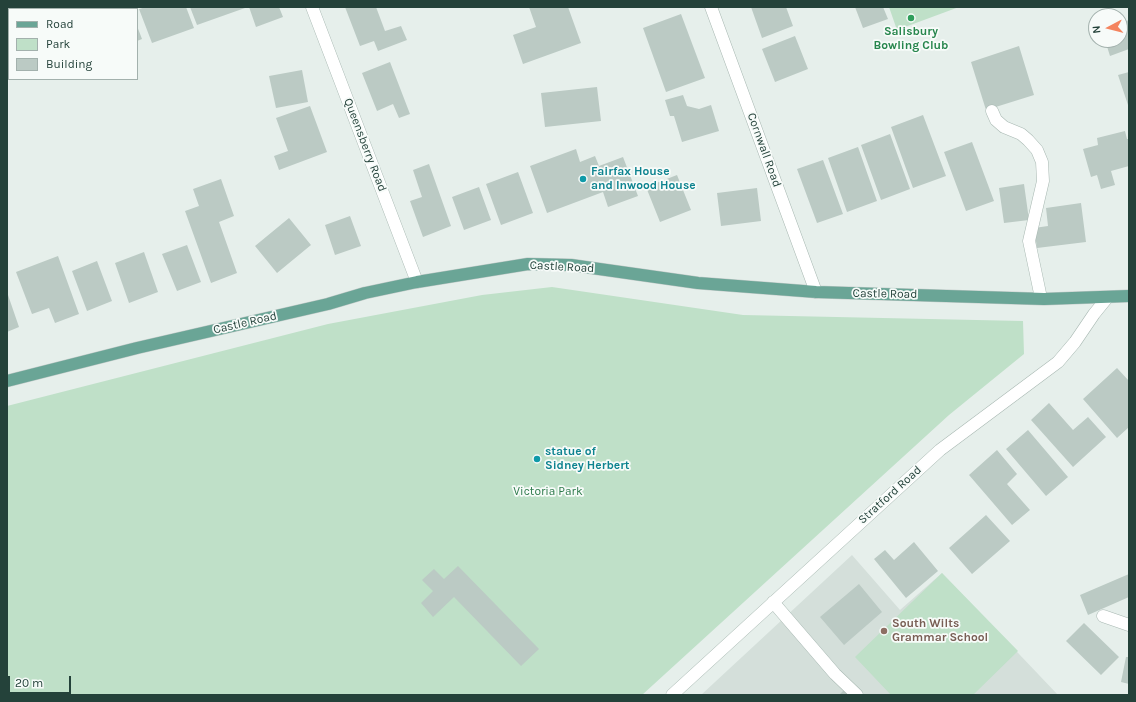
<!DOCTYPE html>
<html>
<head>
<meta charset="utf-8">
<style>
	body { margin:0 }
	#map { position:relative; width:1136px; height:702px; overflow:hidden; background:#e6efeb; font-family:Karla,sans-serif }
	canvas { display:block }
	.frame { position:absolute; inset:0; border:8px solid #24423a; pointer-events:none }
	.legend { position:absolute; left:8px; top:8px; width:130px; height:72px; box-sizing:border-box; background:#f7fbf9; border:1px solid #a3b1ad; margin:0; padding:5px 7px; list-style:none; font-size:12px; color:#24423a }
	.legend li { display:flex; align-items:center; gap:8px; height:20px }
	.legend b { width:20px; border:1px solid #a3b1ad }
	.north { position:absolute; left:1088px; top:8px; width:40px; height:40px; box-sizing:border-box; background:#f7fbf9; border:1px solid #a3b1ad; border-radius:50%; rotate:263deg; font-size:11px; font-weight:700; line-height:16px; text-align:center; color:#24423a }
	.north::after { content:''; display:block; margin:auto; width:14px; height:18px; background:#f4845f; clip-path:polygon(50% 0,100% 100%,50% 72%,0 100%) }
	.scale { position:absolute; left:8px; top:676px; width:63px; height:18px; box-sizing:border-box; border:2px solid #24423a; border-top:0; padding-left:5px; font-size:12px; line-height:14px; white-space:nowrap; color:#24423a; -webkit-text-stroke:3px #f7fbf9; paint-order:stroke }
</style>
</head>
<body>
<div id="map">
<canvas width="1136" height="702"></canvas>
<div class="frame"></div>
<ul class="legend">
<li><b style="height:5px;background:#6aa596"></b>Road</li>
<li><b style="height:11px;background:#bfe0c8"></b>Park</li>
<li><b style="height:11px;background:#bbcac4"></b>Building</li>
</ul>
<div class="north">N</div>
<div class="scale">20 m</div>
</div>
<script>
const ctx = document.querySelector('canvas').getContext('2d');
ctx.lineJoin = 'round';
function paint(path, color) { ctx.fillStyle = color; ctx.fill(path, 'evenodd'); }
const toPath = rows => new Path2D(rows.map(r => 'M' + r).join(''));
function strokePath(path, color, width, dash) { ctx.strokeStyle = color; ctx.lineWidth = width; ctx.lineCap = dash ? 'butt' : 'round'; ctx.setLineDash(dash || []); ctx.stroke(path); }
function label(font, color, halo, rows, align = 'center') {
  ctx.font = font + ' Karla,sans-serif'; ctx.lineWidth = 3.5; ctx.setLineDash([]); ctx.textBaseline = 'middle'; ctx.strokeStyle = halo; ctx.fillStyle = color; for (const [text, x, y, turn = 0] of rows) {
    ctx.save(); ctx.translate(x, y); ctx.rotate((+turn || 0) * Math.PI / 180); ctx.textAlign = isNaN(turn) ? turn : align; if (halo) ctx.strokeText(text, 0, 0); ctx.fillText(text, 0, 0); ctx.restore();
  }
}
paint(toPath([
	[852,555,900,610,942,573,1058,695,701,695]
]), '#d4dfda');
paint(toPath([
	[889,7,959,7,897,30],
	[552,287,743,315,1023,321,1024,354,949,415,642,695,7,695,7,406,328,324,482,295],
	[942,573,1018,651,973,695,891,695,855,657]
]), '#bfe0c8');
paint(toPath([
	[146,7,186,7,194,28,152,43,139,9],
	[190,7,245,7,245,8,197,25],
	[249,7,279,7,283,17,256,27],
	[345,7,376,7,385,31,401,26,407,40,378,51,374,41,360,46],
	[529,7,568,7,581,43,523,64,513,35,536,27],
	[751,7,786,7,793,26,762,38],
	[855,7,883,7,888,19,863,28],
	[681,14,705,78,666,92,643,28],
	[1129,20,1129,49,1110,56,1105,40,1120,40,1120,23],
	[137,26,142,39,137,41],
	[795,36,808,69,775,82,762,49],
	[9,37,9,69,7,70,7,38],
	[1019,46,1034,95,986,110,971,62],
	[390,62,410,114,399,118,393,104,377,111,362,73],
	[302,70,308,102,276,108,269,76],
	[1129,72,1129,108,1118,75],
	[597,87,601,121,545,127,541,93],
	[683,95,687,106,699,109,711,105,719,131,682,142,674,116,670,116,665,100],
	[310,106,327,152,279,170,274,156,288,151,276,118],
	[923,115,946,176,913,188,891,127],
	[1125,131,1127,139,1129,139,1129,166,1111,171,1115,185,1101,189,1097,175,1091,177,1083,149,1098,145,1097,138],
	[890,134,910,189,881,200,861,145],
	[972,142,994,201,966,211,944,152],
	[858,147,877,201,847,212,828,158],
	[576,149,580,162,595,156,599,166,623,157,638,196,608,207,603,192,547,213,530,166],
	[823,160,843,214,817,223,797,169],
	[429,164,451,226,423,237,410,201,422,197,413,170],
	[518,172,533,213,501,225,486,184],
	[677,175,691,210,660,222,646,187],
	[221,179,234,216,219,222,237,273,211,283,185,211,199,206,193,189],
	[1024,184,1029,220,1004,223,999,188],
	[479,187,491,220,464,230,452,197],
	[757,188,761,221,721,226,717,193],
	[1081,203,1086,242,1037,248,1034,228,1048,226,1046,208],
	[350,216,361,246,335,255,325,225],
	[289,218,311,245,277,273,255,246],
	[187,245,201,282,177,291,162,254],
	[144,252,158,292,129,303,115,263],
	[58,256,79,314,55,323,49,308,32,314,16,272],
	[97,261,112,301,87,311,72,271],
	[8,295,19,327,7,332,7,296],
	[1117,368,1129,381,1129,427,1117,438,1083,399],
	[1049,403,1073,430,1088,417,1106,437,1073,467,1031,420],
	[1028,430,1068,477,1046,496,1006,449],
	[997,450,1017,474,1007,484,1030,510,1012,525,969,475],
	[986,515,1010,541,972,574,949,548],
	[914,542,938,571,906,598,874,559,885,550,894,560],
	[458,566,539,649,521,666,454,597,433,617,421,603,433,591,422,580,434,569,444,579],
	[1129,574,1129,597,1088,615,1080,595],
	[859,584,882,612,844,645,820,617],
	[1084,623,1119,657,1101,675,1066,641],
	[1126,657,1129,657,1129,684,1121,682],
	[844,690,849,695,839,695]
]), '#bbcac4');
const minor = toPath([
	[312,7,417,282],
	[711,7,816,292],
	[992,111,996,120,1004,127,1021,134,1028,140,1037,150,1042,162,1043,181,1029,241,1041,298],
	[773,602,835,674,857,695],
	[1103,616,1129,625],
	[672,695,940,450,1058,362,1075,342,1094,314,1107,298]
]);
const major = toPath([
	[7,381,137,348,328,304,365,293,417,282,528,264,571,265,698,283,816,292,1044,299,1129,296]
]);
strokePath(minor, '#a8b8b2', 13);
strokePath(major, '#c2cac8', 13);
strokePath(minor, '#fff', 12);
strokePath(major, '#6aa596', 12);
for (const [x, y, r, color] of [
	[911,18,4,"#2e9e5b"],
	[583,179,4,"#0f9aa8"],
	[537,459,4,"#0f9aa8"],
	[884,631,4,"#8d6e63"]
]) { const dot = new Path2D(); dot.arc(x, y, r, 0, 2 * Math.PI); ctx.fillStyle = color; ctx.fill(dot); strokePath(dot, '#f7fbf9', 1.5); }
label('bold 12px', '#27864d', '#f7fbf9', [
	["Salisbury",911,32],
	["Bowling Club",911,46]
]);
label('12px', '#24423a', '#f7fbf9', [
	["Queensberry Road",365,145,69],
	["Cornwall Road",764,150,70],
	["Castle Road",562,267,3],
	["Castle Road",885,294,1],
	["Castle Road",245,323,-13],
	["Stratford Road",890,495,-42]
]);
label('bold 12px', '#0d838f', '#f7fbf9', [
	["Fairfax House",591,172],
	["and Inwood House",591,186],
	["statue of",545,452],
	["Sidney Herbert",545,466]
], 'left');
label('12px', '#2d7a4b', '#f7fbf9', [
	["Victoria Park",548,492]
]);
label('bold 12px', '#785e54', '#f7fbf9', [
	["South Wilts",892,624],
	["Grammar School",892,638]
], 'left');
</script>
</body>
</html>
